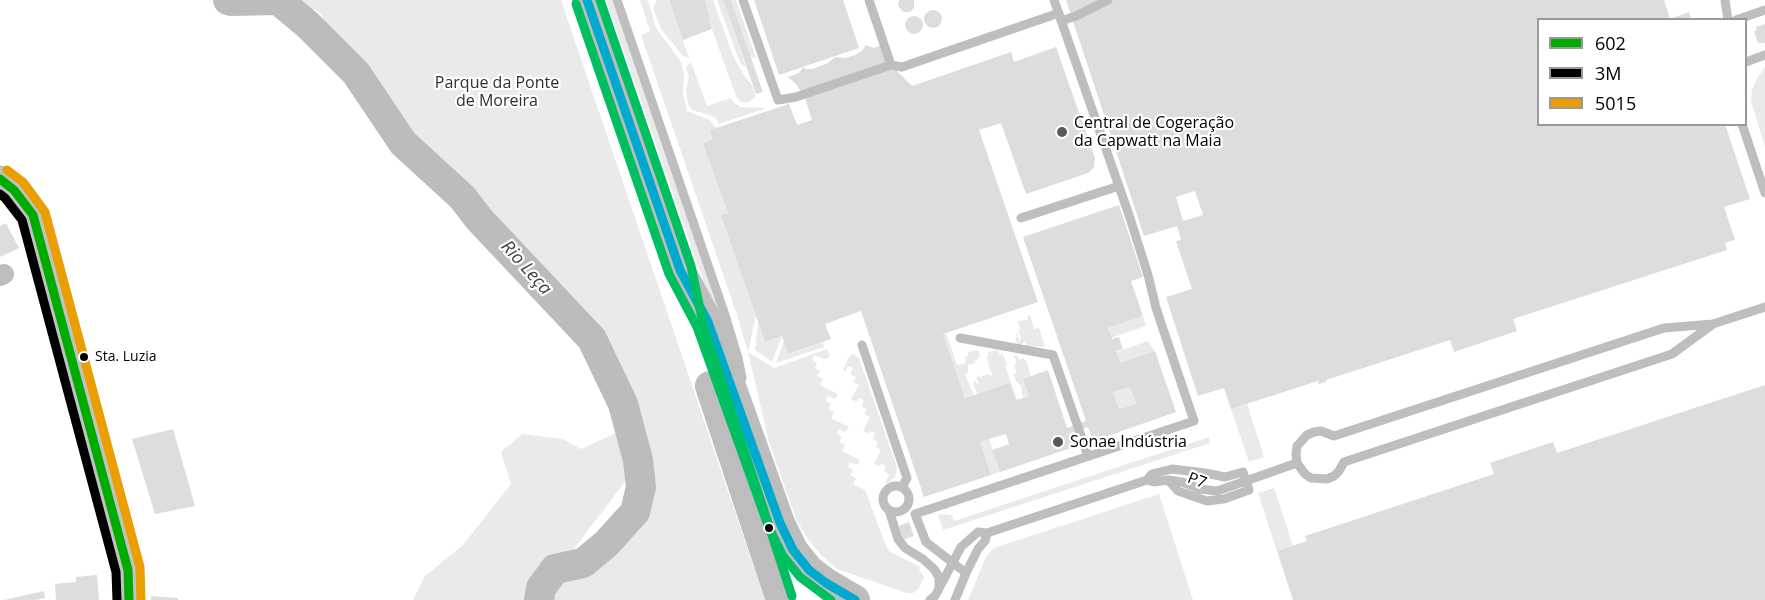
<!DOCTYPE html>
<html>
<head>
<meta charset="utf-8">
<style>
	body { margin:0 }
	#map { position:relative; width:1765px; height:600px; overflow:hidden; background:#fff; font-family:"Open Sans",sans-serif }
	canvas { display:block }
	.legend { position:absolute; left:1537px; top:18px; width:210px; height:108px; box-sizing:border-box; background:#fff; border:2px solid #999; margin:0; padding:8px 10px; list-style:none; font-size:18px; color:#000 }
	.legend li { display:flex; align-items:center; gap:12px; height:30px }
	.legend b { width:30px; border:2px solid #999 }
</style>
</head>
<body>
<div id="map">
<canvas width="1765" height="600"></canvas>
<ul class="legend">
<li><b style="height:8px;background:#00ac00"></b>602</li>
<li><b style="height:8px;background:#000"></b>3M</li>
<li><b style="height:8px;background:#eb9e00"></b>5015</li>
</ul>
</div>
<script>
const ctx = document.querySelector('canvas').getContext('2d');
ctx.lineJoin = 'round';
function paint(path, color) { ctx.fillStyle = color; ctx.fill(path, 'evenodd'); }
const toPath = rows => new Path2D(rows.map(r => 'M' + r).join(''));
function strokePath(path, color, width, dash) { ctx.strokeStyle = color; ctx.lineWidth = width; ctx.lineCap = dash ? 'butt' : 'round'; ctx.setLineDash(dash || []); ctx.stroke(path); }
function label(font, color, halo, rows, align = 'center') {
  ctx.font = font + ' "Open Sans",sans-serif'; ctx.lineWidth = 4.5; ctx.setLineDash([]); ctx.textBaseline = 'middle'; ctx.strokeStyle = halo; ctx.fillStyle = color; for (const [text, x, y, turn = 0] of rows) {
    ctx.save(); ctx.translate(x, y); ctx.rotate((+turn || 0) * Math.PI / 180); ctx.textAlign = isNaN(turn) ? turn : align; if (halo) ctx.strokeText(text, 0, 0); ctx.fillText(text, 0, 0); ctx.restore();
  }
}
paint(toPath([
	[291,0,561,0,765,600,548,600,553,591,555,578,560,571,600,564,635,526,647,488,649,464,642,440,592,329,543,276,461,183,403,129,318,11],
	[606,0,612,0,722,319,717,321],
	[640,0,648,0,656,28,681,62,684,75,683,94,687,111,710,120,716,128,713,139,704,143,728,213,722,215,756,316,748,352,774,368,827,349,830,357,824,359,814,355,812,360,817,363,815,368,820,371,817,376,823,379,820,385,838,394,835,399,828,396,826,401,831,404,828,409,834,412,831,418,849,427,846,432,839,429,837,434,842,437,839,442,845,445,842,451,860,460,857,465,850,462,848,467,853,470,850,475,856,478,853,484,865,490,886,546,890,552,920,567,919,569,924,577,919,588,913,593,907,593,837,569,821,555,808,539,796,519,769,442,748,352,736,312,641,35,650,31],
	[657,0,669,0,689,58,683,56,661,29,653,8],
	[705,0,713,0,733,56,744,75,752,85,756,96,749,102,741,102,736,96,712,29,709,18,710,17],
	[717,0,723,0,746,68,741,64,736,52],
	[731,0,736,0,756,58,751,57],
	[691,62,707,106,731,98,734,103,741,107,767,108,719,124,715,117,692,110,688,104,686,89,689,76,686,67],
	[1765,67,1765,147,1751,101,1752,90,1756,80],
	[1030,315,1034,329,1039,328,1045,346,1041,347,1040,346,1027,347,1025,342,1018,346,1015,338,1017,337,1016,334,1017,333,1019,340,1021,339,1018,330,1020,329,1018,321,1028,320,1027,316],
	[1143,316,1146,326,1111,338,1108,328],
	[758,322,765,342,782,336,772,362,755,350],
	[946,333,957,365,966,363,965,357,968,356,968,352,978,350,980,357,977,358,978,360,975,361,975,363,968,365,968,373,965,374,974,395,965,398,943,334],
	[784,341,789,354,823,342,824,347,776,363],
	[1148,341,1155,351,1120,363,1116,352],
	[998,350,1000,356,1002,352,1007,365,1005,366,1017,400,977,394,973,382,976,381,977,384,979,383,976,377,980,376,981,379,982,376,989,374,990,376,992,375,986,357,989,356,988,352],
	[853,354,859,358,897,467,895,477,888,483,885,483,889,475,884,471,886,466,881,464,880,466,874,464,881,450,876,447,878,442,873,439,875,433,870,431,868,434,863,431,870,417,864,414,867,409,862,407,864,401,859,398,857,402,851,399,859,385,853,382,856,377,850,374,853,368,848,366,845,371,843,370,849,357],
	[1017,355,1019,360,1024,358,1024,360,1026,360,1031,376,1023,379,1029,396,1023,398,1021,386,1017,383,1013,374,1017,373,1014,365,1017,364,1014,356],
	[1130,387,1136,404,1119,409,1113,392],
	[1247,404,1264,457,1249,462,1231,409],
	[618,432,629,468,627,479,574,549,562,555,532,583,531,600,413,600,425,576,463,545,511,484,501,452,522,434,562,439,581,449],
	[1209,437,1210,443,943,530,938,515,943,514,952,515,954,521],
	[989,439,1000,472,991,475,980,442],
	[1274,488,1293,546,1277,551,1258,493],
	[1159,494,1193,600,968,600,986,557,994,548]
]), '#eaeaea');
strokePath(toPath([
	[228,0,231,1,278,0,308,25,356,73,403,143,462,197,479,219,592,339,623,404,638,460,641,487,635,512,606,544,583,563,555,569,541,588,539,600]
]), '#bcbcbc', 30);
paint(toPath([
	[669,0,705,0,710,17,709,18,712,29,683,40],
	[723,0,731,0,763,92,756,94],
	[754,0,843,0,859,48,779,75],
	[899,0,914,0,914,8,910,12,904,12,898,6],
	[1066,0,1664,0,1670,19,1689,12,1691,20,1538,20,1538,124,1725,124,1750,199,1724,207,1735,240,1725,243,1727,250,1513,319,1517,331,1454,352,1450,340,1326,380,1327,381,1319,384,1318,381,1231,409,1224,388,1198,396,1166,297,1192,289,1176,241,1181,240,1177,226,1144,236],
	[1195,191,1203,215,1183,221,1176,197],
	'924 19a9 9 0 1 1 18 0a9 9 0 1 1-18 0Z',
	'905 25a9 9 0 1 1 18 0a9 9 0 1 1-18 0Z',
	[1765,24,1765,43,1758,43,1754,31,1757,30,1756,27],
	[866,45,874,48,882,45,895,69,912,86,1011,52,1014,62,1056,47,1095,158,1094,167,1088,173,1026,194,1001,123,979,130,1038,302,943,334,965,398,1010,383,1016,400,1023,398,1029,396,1023,379,1048,370,1067,428,1086,421,1023,237,1119,205,1143,277,1131,281,1143,316,1108,328,1112,339,1119,337,1123,349,1116,351,1120,363,1155,351,1176,412,1093,441,1088,427,1069,434,1074,447,1000,472,992,450,1009,444,1006,434,989,439,980,442,991,475,924,497,861,311,825,324,831,339,788,354,782,336,765,342,721,215,728,213,703,143,713,139,710,130,789,104,797,125,812,120,805,98,796,84,788,77,799,73,803,67,806,69,813,69,828,63,835,57,845,58,855,55,862,51],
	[1130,387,1136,404,1119,409,1113,392],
	[6,223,19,248,0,257,0,226],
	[1765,385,1765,600,1293,600,1277,551,1307,541,1305,536,1494,474,1490,463,1553,442,1557,453],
	[173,429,195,506,155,514,132,439],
	[909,522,914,536,903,540,899,526],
	[97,575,99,600,56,600,55,584,76,582,76,577],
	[44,591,45,598,35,600,4,600],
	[151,596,178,598,178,600,151,600]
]), '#ddd');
strokePath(toPath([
	[617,0,725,315,738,358,742,378],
	[743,0,778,100,796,97,891,65,902,67,1059,13],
	[869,0,891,65],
	[1725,0,1728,20],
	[1736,20,1765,10],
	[1061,21,1076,16,1108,0],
	[1746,62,1765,55],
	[1742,124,1765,193],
	[1021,218,1119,186],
	[1713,324,1672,354,1344,462,1339,471,1334,476,1327,479,1311,478,1305,474,1297,463,1296,454,1297,446,1307,435,1314,432,1321,431,1334,436,1664,328,1713,324,1765,307],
	[960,338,1053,355,1088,456],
	[862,345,907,478,902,487],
	[1147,480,1152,474,1172,469,1205,473,1225,477,1243,472,1249,490,1224,499,1207,501,1178,491,1168,480],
	'883 499a13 13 0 1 1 26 0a13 13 0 1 1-26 0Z',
	[889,510,898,539,905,548,923,559,934,569,939,577,939,586],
	[966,573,926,542,915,514,1194,421,1156,308,1148,275,1130,218,1054,0],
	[930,600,935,596,961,547,978,532,987,533,1147,480,1154,482,1168,480,1182,482,1200,489,1217,491,1297,463],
	[955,600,966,573,978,549,985,541,987,533]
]), '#bebebe', 9);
strokePath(toPath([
	[0,276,4,274]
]), '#bebebe', 20);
strokePath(toPath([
	[0,179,14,190,33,215,128,570,129,600]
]), '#c2c2c2', 27);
strokePath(toPath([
	[587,0,680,270,708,322,780,523,793,550,809,570,826,583,855,600],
	[710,386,781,600]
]), '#bdbdbd', 30);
strokePath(toPath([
	[0,179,14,190,33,215,128,570,129,600]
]), '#00ac00', 9);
strokePath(toPath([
	[0,194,5,198,22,220,116,572,117,600]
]), '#000', 9);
strokePath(toPath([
	[7,170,23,182,45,212,140,567,141,600]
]), '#eb9e00', 9);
strokePath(toPath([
	[587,0,680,270,708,322,780,523,793,550,809,570,826,583,855,600]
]), '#00a9ce', 9);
strokePath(toPath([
	[576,4,669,274,697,327,769,528,783,556,800,577,831,600]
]), '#00bf60', 9);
strokePath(toPath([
	[600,0,691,266,704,328,792,596]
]), '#00bf60', 9);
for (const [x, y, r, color] of [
	[1062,132,6,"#595959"],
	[84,357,5,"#000"],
	[1058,442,6,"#595959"],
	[769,528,5,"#000"]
]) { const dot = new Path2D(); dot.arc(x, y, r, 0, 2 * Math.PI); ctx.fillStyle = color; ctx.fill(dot); strokePath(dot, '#fff', 2); }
label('14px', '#000', '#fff', [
	["Sta. Luzia",95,357]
], 'left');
label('16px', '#303030', '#fff', [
	["Parque da Ponte",497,83],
	["de Moreira",497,101]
]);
label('16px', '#000', '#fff', [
	["Central de Cogeração",1074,123],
	["da Capwatt na Maia",1074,141],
	["Sonae Indústria",1070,442]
], 'left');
label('16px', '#000', '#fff', [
	["P7",1197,481,21]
]);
label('italic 18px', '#414141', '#fff', [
	["Rio Leça",526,268,48]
]);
</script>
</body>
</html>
